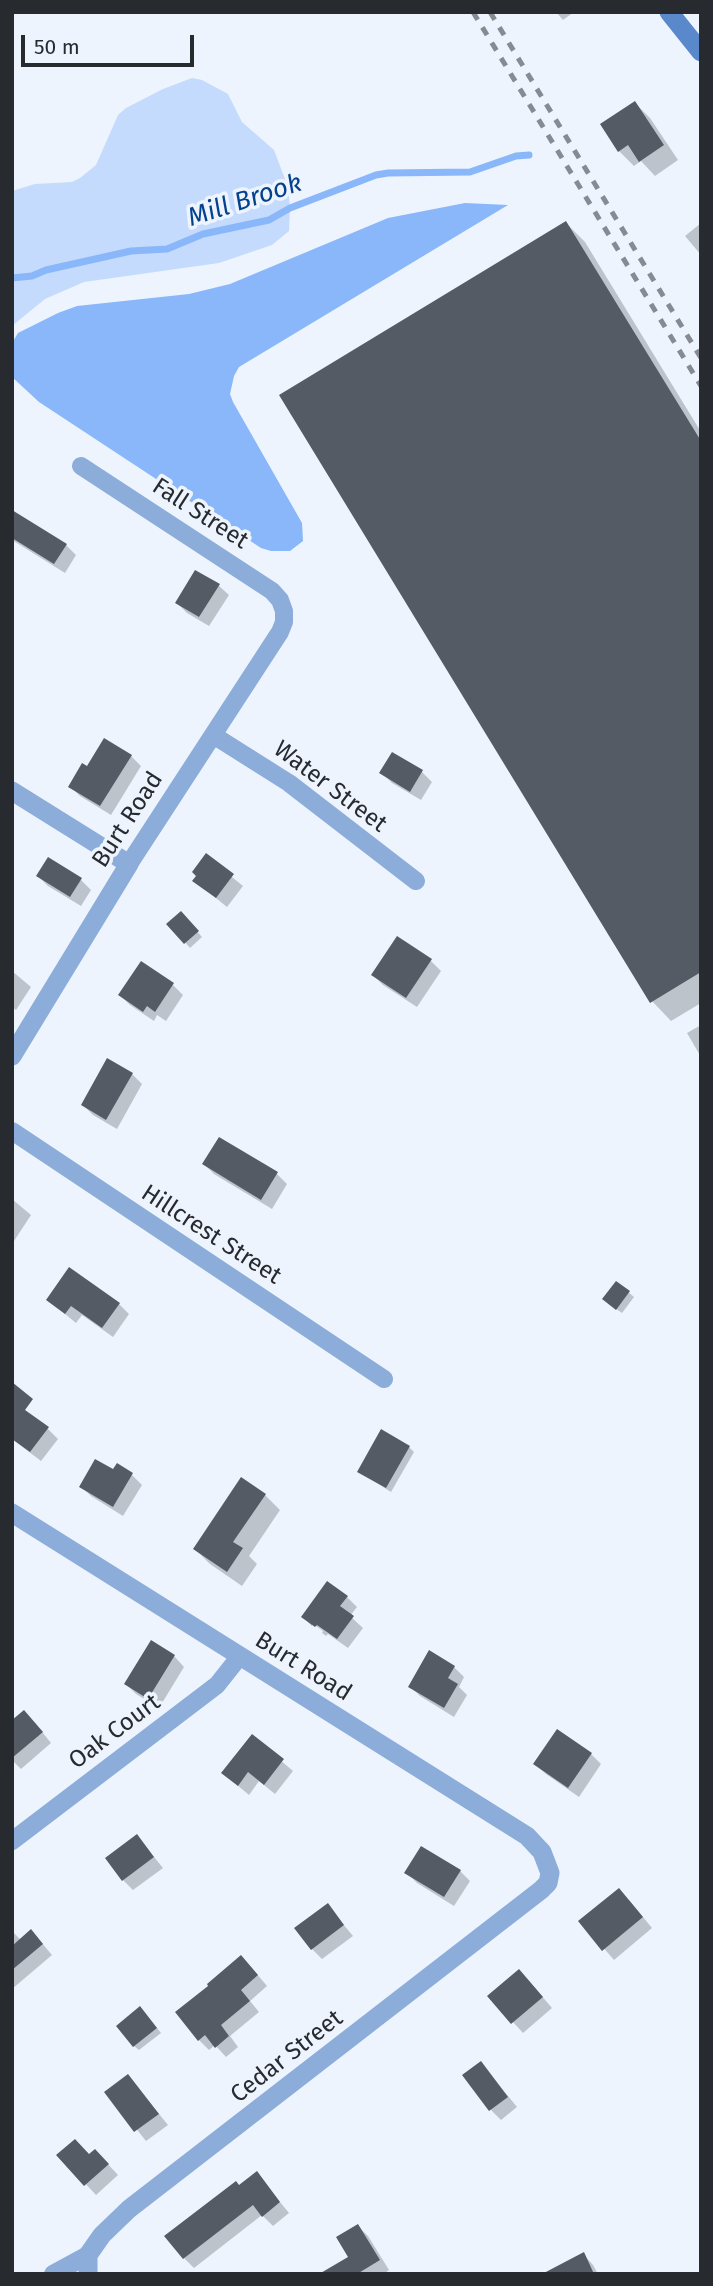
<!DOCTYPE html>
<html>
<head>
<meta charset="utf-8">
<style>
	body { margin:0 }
	#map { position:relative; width:713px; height:2286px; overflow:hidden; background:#edf4fd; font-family:"Fira Sans",sans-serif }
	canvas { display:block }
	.frame { position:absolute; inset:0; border:14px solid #272a2e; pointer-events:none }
	.scale { position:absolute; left:21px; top:35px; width:173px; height:32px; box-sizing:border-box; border:4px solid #272a2e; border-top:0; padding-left:9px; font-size:21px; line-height:24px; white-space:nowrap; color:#272a2e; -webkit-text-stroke:5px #edf4fd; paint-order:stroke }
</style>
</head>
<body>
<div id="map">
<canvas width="713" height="2286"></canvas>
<div class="frame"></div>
<div class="scale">50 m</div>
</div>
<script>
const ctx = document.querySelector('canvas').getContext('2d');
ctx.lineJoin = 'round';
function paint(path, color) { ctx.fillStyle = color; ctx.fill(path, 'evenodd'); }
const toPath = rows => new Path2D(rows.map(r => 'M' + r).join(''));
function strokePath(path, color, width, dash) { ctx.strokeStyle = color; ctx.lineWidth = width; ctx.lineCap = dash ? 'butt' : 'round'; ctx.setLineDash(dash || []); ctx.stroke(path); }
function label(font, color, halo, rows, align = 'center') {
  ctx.font = font + ' "Fira Sans",sans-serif'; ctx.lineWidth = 7; ctx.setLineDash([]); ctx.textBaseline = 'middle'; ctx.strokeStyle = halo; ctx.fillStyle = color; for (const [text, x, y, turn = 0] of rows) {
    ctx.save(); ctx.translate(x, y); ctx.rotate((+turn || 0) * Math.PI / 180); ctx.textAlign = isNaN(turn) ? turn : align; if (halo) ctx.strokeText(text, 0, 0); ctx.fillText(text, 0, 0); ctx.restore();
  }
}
paint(toPath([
	[192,78,202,80,228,94,242,122,274,150,288,187,290,208,289,231,272,245,219,263,84,282,45,299,12,326,12,191,35,184,72,182,80,178,96,165,118,115,126,108,163,89]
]), '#c4dbfd');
paint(toPath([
	[465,203,508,205,239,367,234,376,230,394,233,402,302,523,303,541,290,551,271,551,261,548,39,402,12,377,12,343,18,333,58,313,77,306,189,294,230,284,388,218]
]), '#89b7fa');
paint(toPath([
	[556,12,574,12,563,20],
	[635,103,650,118,678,160,655,176,641,161,634,166,619,151],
	[566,223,585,242,701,432,701,1003,671,1021,652,1001],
	[701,223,701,255,685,236],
	[12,512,66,545,76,555,65,573,12,540],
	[218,585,229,595,209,626,187,613,177,603],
	[131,756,141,766,111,815,80,796,70,786,88,769],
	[422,772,432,782,421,800,392,783,382,773],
	[206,856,243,886,227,907,195,881],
	[38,876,81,880,91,890,81,906,48,886],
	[181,913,202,937,190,948,169,924],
	[431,961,441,971,417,1007,383,985,373,975],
	[12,971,31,987,16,1010,12,1007],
	[173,985,183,995,166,1021,157,1015,154,1021,130,1005,120,995],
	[701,1025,701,1057,687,1033],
	[132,1074,142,1084,117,1129,93,1115,83,1105],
	[220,1139,277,1174,287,1184,272,1209,214,1174,204,1164],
	[12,1199,31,1215,14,1241,12,1239],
	[617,1283,634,1297,622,1313,609,1304],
	[48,1300,119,1304,129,1314,113,1337,82,1315,76,1323],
	[12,1409,48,1429,58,1439,41,1461,12,1439],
	[409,1447,414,1452,391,1492,359,1472],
	[117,1466,132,1475,142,1485,123,1516,91,1496,81,1486,113,1472],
	[265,1495,280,1510,249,1556,257,1564,242,1586,210,1564,195,1549],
	[347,1597,357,1607,350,1616,363,1628,348,1648,328,1634,326,1636,322,1633,323,1631,312,1623,312,1626,303,1617],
	[151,1642,174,1656,184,1667,159,1708,136,1694,126,1684],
	[454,1667,464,1677,459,1687,467,1695,454,1717,420,1696,410,1686],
	[12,1722,34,1722,51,1743,21,1769,12,1760],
	[252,1736,293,1771,275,1794,259,1781,249,1795,223,1773],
	[591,1754,601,1764,579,1797,546,1774,535,1764],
	[137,1836,163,1868,133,1890,123,1880],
	[460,1871,470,1881,454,1906,417,1883,407,1873],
	[629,1900,652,1928,614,1960,581,1922],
	[328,1906,353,1936,322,1959,312,1949],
	[12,1931,21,1940,41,1942,52,1955,12,1989],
	[251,1967,267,1986,250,2001,259,2012,230,2036,238,2047,226,2057,215,2045,209,2050,199,2040],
	[529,1981,552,2008,523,2033,489,1996],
	[145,2013,161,2033,139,2050,134,2046],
	[481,2063,517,2107,501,2120,491,2110],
	[128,2076,168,2125,146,2141,107,2092],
	[59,2155,89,2156,105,2161,118,2175,96,2195],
	[257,2174,289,2213,273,2226,262,2215,194,2268,184,2258,239,2187],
	[358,2226,368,2236,389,2270,384,2274,346,2274],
	[583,2254,593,2265,598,2274,563,2274]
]), '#0003');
strokePath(toPath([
	[12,278,32,276,46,270,131,251,167,249,203,234,269,220,290,208,376,175,388,173,470,172,516,156,529,155]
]), '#89b7fa', 7);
paint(toPath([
	[635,101,664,145,639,162,628,145,618,152,600,124],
	[566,221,701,441,701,972,650,1003,279,395],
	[12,510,67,544,54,564,12,538],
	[195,570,220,584,199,617,175,603],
	[104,738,132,755,100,806,68,787,82,763,87,766],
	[392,752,423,770,410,792,379,773],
	[206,853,234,874,216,898,192,881,196,876,192,872],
	[48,857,82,878,70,897,36,876],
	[181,911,199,931,184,944,166,924],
	[397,936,432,959,406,998,371,975],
	[141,961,174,983,155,1012,147,1006,143,1012,118,995],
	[107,1058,133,1073,106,1120,81,1105],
	[219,1137,278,1172,261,1200,202,1164],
	[69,1267,120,1303,102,1328,71,1306,65,1314,46,1300],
	[616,1281,630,1291,616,1310,602,1299],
	[12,1382,33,1399,25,1410,49,1427,30,1452,12,1439],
	[381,1429,410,1446,386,1488,357,1472],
	[95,1459,113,1469,117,1463,133,1473,113,1507,79,1487],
	[241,1477,266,1494,233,1542,243,1548,227,1572,193,1549],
	[327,1581,348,1596,340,1606,354,1616,337,1639,317,1625,315,1627,301,1617],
	[151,1640,175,1655,148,1699,124,1684],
	[429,1650,455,1666,448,1678,458,1684,444,1708,408,1687],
	[24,1710,43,1732,12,1758,12,1720],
	[557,1729,592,1753,568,1788,533,1764],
	[252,1734,284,1759,264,1785,248,1772,238,1786,221,1773],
	[137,1834,154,1857,122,1881,105,1858],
	[421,1846,461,1870,444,1897,404,1873],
	[619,1888,643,1917,602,1951,578,1921],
	[328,1903,344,1925,311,1950,294,1928],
	[31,1929,43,1944,12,1970,12,1946],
	[241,1955,258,1975,241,1990,250,2001,221,2025,229,2036,215,2048,205,2035,198,2041,175,2012,208,1986,207,1984],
	[519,1969,543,1997,511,2024,487,1996],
	[140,2006,157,2028,133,2047,116,2026],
	[481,2061,508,2097,489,2111,462,2075],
	[128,2074,159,2114,134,2132,104,2092],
	[75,2139,89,2154,95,2149,109,2164,84,2186,56,2155],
	[257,2171,280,2202,262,2217,253,2205,183,2259,164,2236,236,2181,239,2185],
	[358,2224,380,2260,357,2274,319,2274,348,2257,336,2237],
	[584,2252,594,2274,542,2274]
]), '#545b65');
strokePath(toPath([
	[81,466,272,591,280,600,284,611,284,622,280,632,129,864],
	[213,735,289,783,416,881],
	[12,1131,384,1379],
	[12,1841,217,1685,240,1656],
	[53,2274,88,2255]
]), '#8cacda', 18);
strokePath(toPath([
	[12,791,129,864,12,1056],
	[12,1513,527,1836,542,1852,550,1873,548,1883,541,1890,129,2209,102,2235,88,2255,88,2274]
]), '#8cacda', 19);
strokePath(toPath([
	[669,12,701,52]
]), '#5988cb', 19);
strokePath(toPath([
	[473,12,701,386],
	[490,12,701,358]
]), '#868b92', 5, [9, 9]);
label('24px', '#272a2e', '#edf4fd', [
	["Fall Street",200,514,33],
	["Water Street",330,787,37],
	["Burt Road",128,820,-57],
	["Hillcrest Street",211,1235,33],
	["Burt Road",303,1667,32],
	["Oak Court",115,1732,-37],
	["Cedar Street",287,2057,-38]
]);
label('italic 26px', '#05428e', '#edf4fd', [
	["Mill Brook",245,201,-18]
]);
</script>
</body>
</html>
